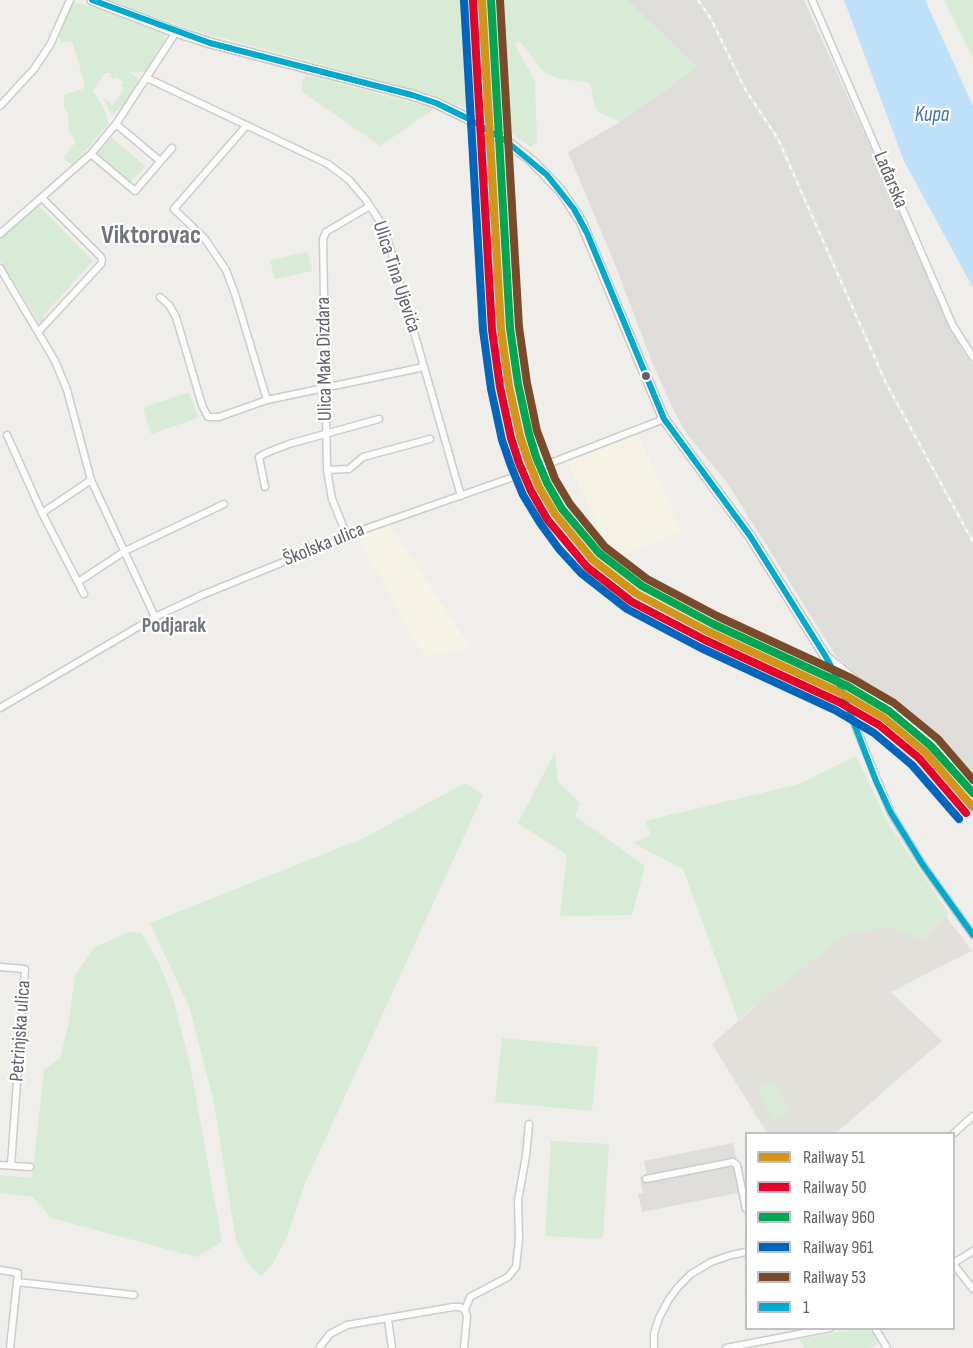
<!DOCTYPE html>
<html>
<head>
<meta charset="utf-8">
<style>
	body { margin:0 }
	#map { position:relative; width:973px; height:1348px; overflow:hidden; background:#efeeea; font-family:"Sofia Sans Condensed",sans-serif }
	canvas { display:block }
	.legend { position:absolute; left:745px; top:1132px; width:210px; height:198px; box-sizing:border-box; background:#fff; border:2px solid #bfc1c3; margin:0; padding:8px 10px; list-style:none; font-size:18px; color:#5f6368 }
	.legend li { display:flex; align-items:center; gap:12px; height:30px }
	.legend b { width:30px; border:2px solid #bfc1c3 }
</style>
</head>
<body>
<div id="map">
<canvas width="973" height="1348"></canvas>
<ul class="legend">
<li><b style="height:8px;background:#d1951a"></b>Railway 51</li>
<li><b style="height:8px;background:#e4002b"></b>Railway 50</li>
<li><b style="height:8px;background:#00a651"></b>Railway 960</li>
<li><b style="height:8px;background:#0065bd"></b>Railway 961</li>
<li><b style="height:8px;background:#7a4b2a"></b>Railway 53</li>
<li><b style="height:8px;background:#00a9ce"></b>1</li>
</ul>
</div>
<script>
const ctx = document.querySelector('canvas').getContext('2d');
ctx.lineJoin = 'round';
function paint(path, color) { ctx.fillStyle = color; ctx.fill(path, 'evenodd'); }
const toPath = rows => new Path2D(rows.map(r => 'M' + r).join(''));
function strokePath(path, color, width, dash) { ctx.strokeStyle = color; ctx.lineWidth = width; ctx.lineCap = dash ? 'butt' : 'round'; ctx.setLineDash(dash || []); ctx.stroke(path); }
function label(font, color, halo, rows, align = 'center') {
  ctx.font = font + ' "Sofia Sans Condensed",sans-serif'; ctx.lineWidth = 4.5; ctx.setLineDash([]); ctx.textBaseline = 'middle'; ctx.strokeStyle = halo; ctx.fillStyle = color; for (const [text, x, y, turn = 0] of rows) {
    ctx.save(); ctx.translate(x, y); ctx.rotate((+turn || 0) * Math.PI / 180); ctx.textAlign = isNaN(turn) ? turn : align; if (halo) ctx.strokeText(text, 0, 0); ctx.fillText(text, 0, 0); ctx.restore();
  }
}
paint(toPath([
	[638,435,682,531,614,559,567,462],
	[390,525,470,647,424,657,358,537]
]), '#f7f3e4');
paint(toPath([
	[627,0,804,0,961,348,973,365,973,780,938,740,916,724,836,656,728,484,687,434,674,411,652,362,616,267,568,152,620,122,697,67],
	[733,1143,743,1192,642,1212,638,1194,643,1193,640,1177,647,1175,644,1161]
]), '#dfddda');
paint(toPath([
	[944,914,972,951,891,992,942,1041,836,1133,767,1133,712,1044,843,928]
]), '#e2e0da');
paint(toPath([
	[109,0,627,0,697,67,620,122,600,113,595,106,590,83,556,78,544,72,519,40,515,45,535,81,537,141,531,147,492,120,431,94,185,28],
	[944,0,973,0,973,58],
	[74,2,101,9,166,35,163,43,146,71,136,73,128,71,138,78,138,83,124,104,113,114,110,112,103,98,113,105,124,89,121,86,124,83,116,77,114,79,110,76,110,73,105,73,93,91,104,108,109,124,72,165,63,158,75,143,75,139,69,132,68,113,64,107,64,95,82,89,85,85,72,41,62,43,58,35],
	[307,75,425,106,434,109,380,146,301,91,303,79],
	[112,138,145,166,130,183,97,154],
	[38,205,93,261,43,316,46,319,42,323,39,323,0,260,0,237],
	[308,252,312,271,275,279,270,260],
	[189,392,198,418,151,434,143,408],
	[555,752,558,782,580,803,575,816,645,866,632,915,560,916,567,855,518,823],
	[856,756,888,823,949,914,922,940,891,927,848,933,738,1019,683,869,633,843,651,835,645,821,799,784],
	[465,783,483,795,306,1181,286,1239,273,1263,261,1277,247,1262,236,1240,213,1099,190,1009,150,923,362,839],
	[129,932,141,933,159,963,173,998,190,1064,222,1242,196,1257,51,1218,33,1197,0,1193,0,1175,32,1178,44,1070,60,1058,68,1027,75,975,95,947],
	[502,1038,598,1047,592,1111,495,1102],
	[775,1080,789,1113,772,1121,758,1088],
	[551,1141,609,1144,603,1239,545,1236],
	[856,1329,872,1329,879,1343,869,1348,804,1348,800,1339]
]), '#d8ebd6');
paint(toPath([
	[844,0,925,0,973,106,973,288,904,161]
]), '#bfe0f9');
const minor = toPath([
	[812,0,953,326,973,357],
	[147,78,328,164,349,180,366,200,381,223,388,241,461,496],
	[0,106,34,69,50,45,70,0],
	[116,124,160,161],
	[247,125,174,209,205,239,226,270,235,294,267,400],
	[91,154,135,191,172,148],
	[0,234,91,154,116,124,176,32],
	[0,268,55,361,67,390,91,480,155,617],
	[160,297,169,305,176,317,202,405,208,417,219,417,267,400,424,367],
	[39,331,101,264,102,260,101,257,42,198],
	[7,435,42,513,84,594],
	[327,470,349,469,363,457,430,439],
	[265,487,259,457,266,453,289,444,379,419],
	[42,513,91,480],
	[347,536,332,499,327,470,323,239,326,232,370,206],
	[78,582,125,551,224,504],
	[829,662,891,813,923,865,973,935],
	[0,708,155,617,202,595,365,529,525,473,664,419],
	[0,967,25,969,11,1165],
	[953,1134,973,1116],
	[0,1165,30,1167],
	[646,1179,733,1162,737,1165,746,1209],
	[954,1263,973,1251],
	[954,1265,973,1289],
	[0,1270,18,1273,17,1282,134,1295],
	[388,1319,392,1348],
	[875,1328,887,1348],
	[10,1348,17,1282],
	[319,1348,330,1334,347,1325,453,1307,460,1307,465,1310],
	[464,1348,467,1316,465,1310,470,1297,508,1277,516,1267,519,1239,518,1200,526,1156,529,1124],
	[654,1348,654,1334,659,1318,669,1299,678,1287,691,1274,711,1262,731,1255,746,1252],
	[726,1348,830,1328]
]);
const secondary = toPath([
	[92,0,176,32,210,43,412,95,436,103,469,119,506,141,532,161,561,191,581,221,664,419,750,536,826,657,921,734,973,789]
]);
strokePath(minor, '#cbcccc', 9);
strokePath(secondary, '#cacacb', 12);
strokePath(minor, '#fdfcfc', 6);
strokePath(secondary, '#fdfcfc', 9);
const rail = toPath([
	[698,0,711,19,745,89,778,139,886,383,973,542]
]);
strokePath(rail, '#e4e4e4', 4);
strokePath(rail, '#fff', 1.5, [4.5]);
strokePath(toPath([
	[92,0,210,43,412,95,436,103,469,119,506,141,547,175,574,209,587,233,664,419,750,536,826,657,836,676,876,781,891,813,923,865,973,935]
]), '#00a9ce', 6);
strokePath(toPath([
	[482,0,501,329,509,386,520,436,528,460,539,487,555,514,593,560,637,594,709,632,843,694,884,718,925,752,973,807]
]), '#d1951a', 8);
strokePath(toPath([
	[473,1,492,330,500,387,511,438,519,463,531,491,547,519,587,567,632,602,705,640,839,702,879,725,919,758,966,813]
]), '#e4002b', 8);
strokePath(toPath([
	[491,0,510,328,518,384,529,434,536,457,547,483,562,509,599,553,642,586,713,624,847,686,889,711,931,746,973,793]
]), '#00a651', 8);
strokePath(toPath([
	[464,1,483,330,491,389,502,440,511,466,523,495,540,523,559,549,581,573,627,609,701,648,835,710,874,733,912,765,959,819]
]), '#0065bd', 8);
strokePath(toPath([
	[500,0,519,327,527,383,537,431,555,479,570,504,605,547,647,579,717,616,851,678,894,703,938,739,973,780]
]), '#7a4b2a', 8);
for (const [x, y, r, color] of [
	[646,376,5,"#5f6368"]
]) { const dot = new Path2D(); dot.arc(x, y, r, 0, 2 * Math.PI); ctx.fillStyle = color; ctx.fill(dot); strokePath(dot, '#fff', 2); }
label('20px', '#5f6368', '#fff', [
	["Lađarska",890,180,67],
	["Ulica Tina Ujevića",396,277,72],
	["Ulica Maka Dizdara",325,359,-91],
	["Školska ulica",324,545,-22],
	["Petrinjska ulica",21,1031,-86]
]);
label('italic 21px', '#4174aa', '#fff', [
	["Kupa",932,116]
]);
label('bold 21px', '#70757a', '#fff', [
	["Podjarak",174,627]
]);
label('bold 26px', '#70757a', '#fff', [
	["Viktorovac",151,236]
]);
</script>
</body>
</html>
